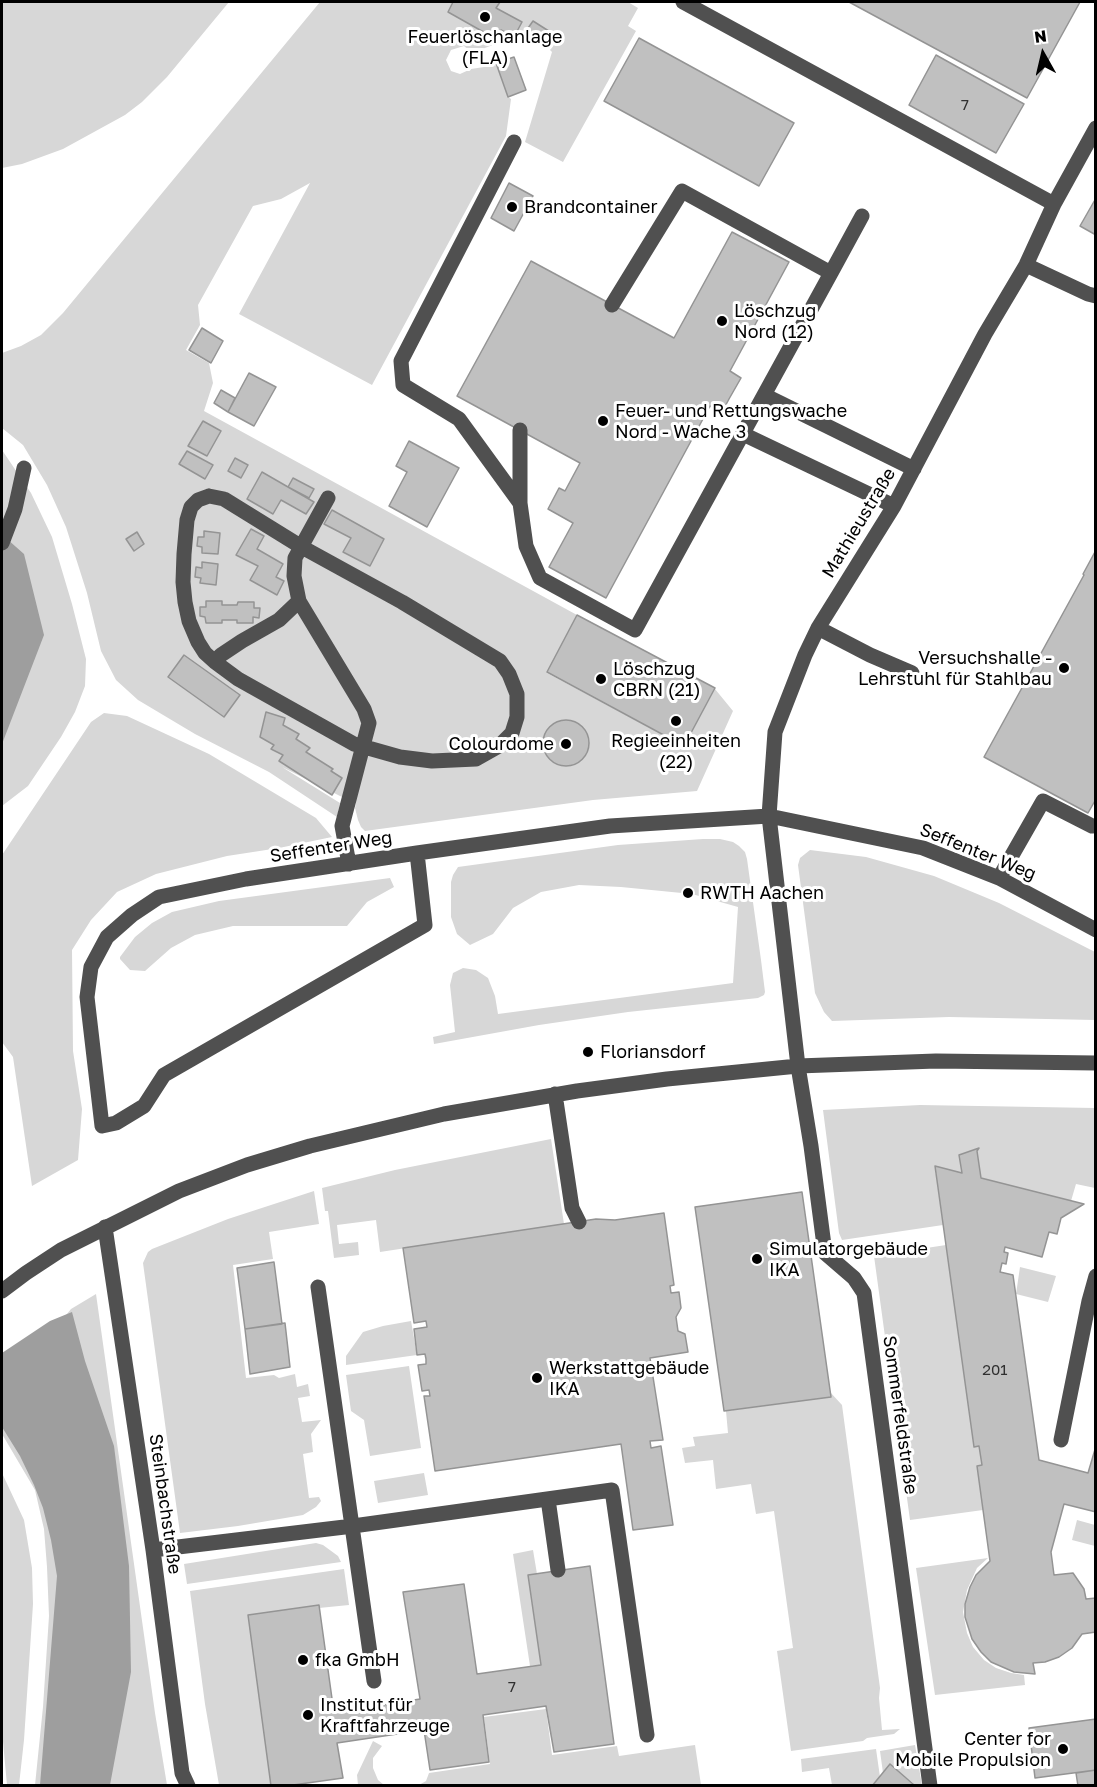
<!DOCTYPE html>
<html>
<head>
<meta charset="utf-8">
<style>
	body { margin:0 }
	#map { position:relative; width:1097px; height:1787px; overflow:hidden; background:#fff; font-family:"Golos Text",sans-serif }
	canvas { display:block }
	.frame { position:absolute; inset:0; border:3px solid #000; pointer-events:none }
	.north { position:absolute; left:1013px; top:24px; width:60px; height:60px; -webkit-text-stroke:4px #fff; paint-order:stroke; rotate:352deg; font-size:16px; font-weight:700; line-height:24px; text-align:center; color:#000 }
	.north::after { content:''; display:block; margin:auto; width:21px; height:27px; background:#000; clip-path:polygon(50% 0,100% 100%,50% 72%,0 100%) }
</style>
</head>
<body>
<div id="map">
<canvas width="1097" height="1787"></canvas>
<div class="frame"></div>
<div class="north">N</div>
</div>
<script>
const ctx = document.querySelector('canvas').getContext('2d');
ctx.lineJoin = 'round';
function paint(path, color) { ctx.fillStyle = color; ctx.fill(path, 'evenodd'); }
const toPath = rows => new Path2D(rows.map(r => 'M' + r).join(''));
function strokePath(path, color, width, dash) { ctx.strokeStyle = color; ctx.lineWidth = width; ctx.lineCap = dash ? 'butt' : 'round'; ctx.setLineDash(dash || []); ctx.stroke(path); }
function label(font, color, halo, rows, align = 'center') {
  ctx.font = font + ' "Golos Text",sans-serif'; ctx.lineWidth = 6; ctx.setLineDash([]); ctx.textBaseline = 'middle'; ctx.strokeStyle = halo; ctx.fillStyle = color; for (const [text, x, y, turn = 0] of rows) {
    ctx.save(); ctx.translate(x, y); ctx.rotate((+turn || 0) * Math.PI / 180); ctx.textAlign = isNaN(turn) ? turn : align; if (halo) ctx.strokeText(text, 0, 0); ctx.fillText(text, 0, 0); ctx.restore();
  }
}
paint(toPath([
	[2,2,229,2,167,77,142,102,125,115,63,149,22,164,2,168],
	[320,2,453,2,448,12,496,39,503,41,472,53,464,46,451,50,446,60,451,71,460,74,471,69,497,65,508,97,511,99,506,136,372,385,239,314,310,183,281,199,253,206,198,305,200,325,186,350,209,363,213,383,204,411,577,615,547,673,684,746,715,689,733,711,697,791,593,800,365,831,361,827,358,820,355,808,356,803,346,799,282,767,340,803,337,817,269,772,195,734,138,700,116,680,101,651,87,593,66,527,47,485,23,445,2,428,2,353,21,346,41,335,63,313],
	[500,2,628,2,638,8,628,26,636,31,563,162,525,142,552,52,550,50,556,42,555,35,533,21,524,35,518,30,522,22,496,8],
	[2,450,31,493,52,537,72,604,86,659,85,686,75,712,61,737,28,786,2,806],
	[104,713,127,716,209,754,316,818,332,837,279,848,227,856,156,874,117,892,91,920,72,950,73,1051,82,1109,78,1160,32,1186,13,1057,2,1042,2,855,91,722],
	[703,839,720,839,733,842,739,846,745,852,747,859,761,960,765,992,764,995,758,998,628,1012,539,1025,434,1044,433,1037,455,1032,450,985,453,973,463,968,476,970,488,978,495,996,498,1014,733,983,738,907,692,894,621,887,579,885,541,892,513,908,493,934,470,945,457,934,451,917,451,882,453,875,458,867,618,845],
	[810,850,866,857,934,876,999,903,1095,952,1095,1020,949,1017,832,1021,824,1012,815,993,798,865,800,858],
	[390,878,394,887,367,902,347,926,233,926,195,935,171,948,145,971,130,970,120,959,120,957,135,937,152,923,172,912,219,901],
	[920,1105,1095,1108,1095,1188,1076,1184,1071,1201,981,1178,977,1151,978,1148,959,1155,962,1173,935,1167,943,1225,842,1240,839,1233,823,1110],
	[551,1139,564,1224,380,1252,376,1220,337,1225,339,1244,358,1242,359,1255,334,1258,328,1211,325,1211,322,1188,395,1170],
	[314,1191,319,1224,269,1232,273,1259,233,1265,246,1378,274,1375,279,1378,295,1374,297,1387,308,1384,310,1396,298,1398,302,1422,321,1420,311,1434,313,1452,303,1454,309,1498,319,1497,321,1501,316,1507,303,1515,238,1526,180,1533,143,1263,148,1252,152,1249,228,1219],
	[946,1245,974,1446,979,1446,982,1465,977,1466,983,1510,910,1520,874,1256],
	[1020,1267,1056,1276,1048,1302,1016,1294],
	[96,1294,155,1713,167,1785,35,1785,43,1707,49,1616,47,1567,44,1529,35,1490,2,1434,2,1367,54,1330,71,1309],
	[411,1321,417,1355,346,1365,346,1356,363,1332,383,1326],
	[409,1366,421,1448,370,1456,364,1420,351,1411,346,1375],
	[830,1392,842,1405,880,1688,879,1698,882,1730,900,1729,894,1734,867,1738,863,1741,791,1751,777,1651,793,1648,774,1511,756,1514,751,1484,716,1489,713,1460,685,1463,682,1448,695,1446,693,1437,728,1433,726,1411,830,1397],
	[2,1473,24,1520,32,1568,33,1604,24,1740,19,1785,7,1785,2,1731],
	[424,1473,428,1495,378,1503,374,1481],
	[1077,1520,1095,1525,1095,1546,1072,1540],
	[316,1543,323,1545,338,1556,341,1562,187,1584,184,1564],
	[533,1550,537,1574,528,1576,541,1665,530,1666,513,1554],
	[988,1558,977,1568,967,1590,963,1612,967,1633,973,1647,984,1660,996,1668,1011,1673,1024,1675,1025,1685,935,1695,916,1568],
	[344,1569,349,1605,319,1608,318,1605,248,1615,271,1785,219,1785,205,1704,190,1591],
	[546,1709,552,1755,617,1746,619,1756,695,1745,701,1785,419,1785,426,1781,429,1773,490,1764,484,1717],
	[373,1741,382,1746,373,1758,373,1768,378,1780,384,1785,358,1785,357,1775],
	[915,1745,922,1785,912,1785,913,1783,891,1765,883,1773,880,1751],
	[876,1749,880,1777,872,1785,832,1785,829,1768,802,1772,801,1759]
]), '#d7d7d7');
paint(toPath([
	[7,539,24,554,44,635,2,744,2,541],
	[72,1312,85,1361,114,1446,129,1566,131,1672,110,1785,40,1785,57,1576,51,1540,43,1508,34,1485,20,1456,2,1427,2,1353,50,1321]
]), '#9e9e9e');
const building = toPath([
	[453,2,500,2,496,8,522,22,514,37,501,30,496,39,448,12,453,2],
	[849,2,1080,2,1027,98,849,2],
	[533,21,555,35,549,44,526,31,533,21],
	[639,38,794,123,759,186,604,101,639,38],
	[936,55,1024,104,996,153,909,105,936,55],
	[514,57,526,90,508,97,496,63,514,57],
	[509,183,533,196,514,231,491,218,509,183],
	[1096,198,1096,235,1080,226,1096,198],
	[732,232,789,262,730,371,741,378,729,399,722,412,710,406,606,598,549,567,573,523,548,509,559,488,565,491,580,463,457,396,531,261,674,338,732,232],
	[202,328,223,341,211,363,189,350,202,328],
	[249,373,276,387,254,426,228,412,249,373],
	[221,390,235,398,228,412,214,403,221,390],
	[203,421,221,431,207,456,188,446,203,421],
	[409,441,459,468,427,527,389,506,407,472,396,466,409,441],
	[187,451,213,465,205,479,179,464,187,451],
	[235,458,248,465,241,478,228,471,235,458],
	[262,472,314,502,306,514,281,500,273,514,247,499,262,472],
	[293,478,314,489,309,498,288,487,293,478],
	[332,510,384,539,370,566,343,552,351,538,324,524,332,510],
	[251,529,264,536,257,549,283,564,276,577,284,581,277,595,250,580,258,566,236,555,251,529],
	[204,531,220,533,218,554,202,553,202,547,197,546,198,537,204,537,204,531],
	[137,532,144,544,134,551,126,539,137,532],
	[1096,550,1096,799,1088,813,984,757,1084,575,1083,574,1096,550],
	[202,562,218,564,216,585,200,583,201,578,195,577,196,567,202,568,202,562],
	[206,601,222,601,222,605,237,605,238,602,254,602,254,608,260,608,259,618,253,617,253,623,237,623,237,620,222,620,222,623,206,623,205,617,200,616,200,607,206,607,206,601],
	[577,615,715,688,684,746,547,672,577,615],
	[184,655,240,695,224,717,168,677,184,655],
	[266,712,285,718,283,725,299,734,296,739,310,748,306,752,333,769,331,771,342,778,332,795,279,761,283,755,271,749,274,745,260,737,266,712],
	'543 743a23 23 0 1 1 46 0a23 23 0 1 1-46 0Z',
	[979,1148,977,1151,981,1178,1084,1204,1061,1218,1057,1234,1049,1232,1042,1257,1005,1247,1004,1252,1008,1253,1006,1264,1002,1263,1000,1272,1013,1275,1039,1460,1088,1473,1096,1446,1096,1512,1064,1504,1051,1552,1054,1575,1073,1573,1084,1589,1086,1599,1096,1598,1096,1632,1082,1634,1072,1648,1059,1657,1045,1662,1033,1663,1035,1674,1014,1672,991,1662,981,1652,972,1639,965,1617,965,1604,970,1587,976,1575,990,1561,977,1466,982,1465,979,1446,974,1447,935,1166,962,1173,959,1155,979,1148],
	[802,1192,831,1397,724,1411,695,1207,802,1192],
	[664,1213,674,1285,670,1286,671,1293,679,1292,681,1308,676,1317,678,1331,685,1334,688,1352,650,1358,663,1440,650,1441,651,1448,661,1446,673,1525,633,1530,621,1444,435,1471,424,1396,430,1396,429,1390,422,1391,418,1365,426,1364,426,1359,425,1354,417,1355,414,1329,427,1327,426,1321,414,1323,403,1248,596,1219,615,1220,664,1213],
	[274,1262,282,1324,245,1329,237,1268,274,1262],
	[285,1323,290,1367,250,1374,245,1329,285,1323],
	[590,1566,614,1744,554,1752,546,1706,483,1715,489,1762,430,1770,424,1730,337,1743,343,1778,286,1786,271,1786,248,1615,319,1605,334,1713,420,1699,403,1592,464,1584,477,1674,541,1665,528,1575,590,1566],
	[1096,1719,1096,1770,1035,1778,1029,1728,1096,1719],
	[890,1764,913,1784,912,1786,872,1786,890,1764],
	[1096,1770,1096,1786,1078,1786,1076,1773,1096,1770]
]);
paint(building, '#c0c0c0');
strokePath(building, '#949494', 1.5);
strokePath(toPath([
	[683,2,1054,204],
	[514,142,401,361,403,385,459,419,520,503,526,546,540,578,635,630,831,273,682,191,612,305],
	[1026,265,1088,294,1096,296],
	[831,273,862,216],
	[764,395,914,469],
	[743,434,894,506],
	[209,496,224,499,300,546,402,602,500,661,509,674,517,694,517,717,512,733,499,746,476,759,432,761,400,757,354,744,238,679,215,662,205,653,198,642,189,621,185,602,183,582,184,554,187,520,191,507,198,500,209,496],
	[328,498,295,558,294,576,299,601,364,709,369,723,342,826,349,864],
	[520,503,520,430],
	[2,543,15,509,24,468],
	[818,628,870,655,912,673],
	[215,662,221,655,242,641,279,620,299,601],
	[417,853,425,925,164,1075,144,1106,116,1123,102,1126,87,997,91,967,107,937,132,915,159,897,246,879,417,853,610,826,769,816,923,848,999,878,1096,930],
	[999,878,1043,801,1092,826],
	[555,1094,572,1208,579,1222],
	[105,1227,153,1550,182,1773,188,1786],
	[318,1287,374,1681],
	[2,1291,26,1273,61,1250,179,1191,247,1165,310,1146,444,1114,577,1091,667,1079,798,1066,936,1061,1096,1063],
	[1061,1440,1089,1301,1096,1276],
	[548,1499,558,1570],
	[153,1550,353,1526,612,1490,647,1735],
	[930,1786,864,1293,854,1278,825,1253,811,1146,798,1066,769,816,775,732,805,655,818,628,894,506,985,334,1026,265,1054,204,1096,128]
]), '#505050', 15);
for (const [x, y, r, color] of [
	[485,17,6,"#000"],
	[512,207,6,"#000"],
	[722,321,6,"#000"],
	[603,421,6,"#000"],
	[1064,668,6,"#000"],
	[601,679,6,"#000"],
	[676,721,6,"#000"],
	[566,744,6,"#000"],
	[688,893,6,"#000"],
	[588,1052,6,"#000"],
	[757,1259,6,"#000"],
	[537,1378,6,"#000"],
	[303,1660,6,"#000"],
	[308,1715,6,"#000"],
	[1063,1749,6,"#000"]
]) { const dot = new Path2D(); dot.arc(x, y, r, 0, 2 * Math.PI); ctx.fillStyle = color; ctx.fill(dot); strokePath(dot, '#fff', 2); }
label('15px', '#303030', null, [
	["7",965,105],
	["201",995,1370],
	["7",512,1687]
]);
label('18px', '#000', '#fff', [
	["Feuerlöschanlage",485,37,"center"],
	["(FLA)",485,58,"center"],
	["Brandcontainer",524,207],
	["Löschzug",734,311],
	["Nord (12)",734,332],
	["Feuer- und Rettungswache",615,411],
	["Nord - Wache 3",615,432],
	["Versuchshalle -",1052,658,"right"],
	["Lehrstuhl für Stahlbau",1052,679,"right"],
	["Löschzug",613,669],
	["CBRN (21)",613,690],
	["Regieeinheiten",676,741,"center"],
	["(22)",676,762,"center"],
	["Colourdome",554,744,"right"],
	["RWTH Aachen",700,893],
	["Floriansdorf",600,1052],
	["Simulatorgebäude",769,1249],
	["IKA",769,1270],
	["Werkstattgebäude",549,1368],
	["IKA",549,1389],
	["fka GmbH",315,1660],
	["Institut für",320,1705],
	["Kraftfahrzeuge",320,1726],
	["Center for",1051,1739,"right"],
	["Mobile Propulsion",1051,1760,"right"]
], 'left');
label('18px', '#000', '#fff', [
	["Mathieustraße",859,523,-59],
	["Seffenter Weg",331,847,-9],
	["Seffenter Weg",978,852,22],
	["Sommerfeldstraße",900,1415,82],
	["Steinbachstraße",165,1504,82]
]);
</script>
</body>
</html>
